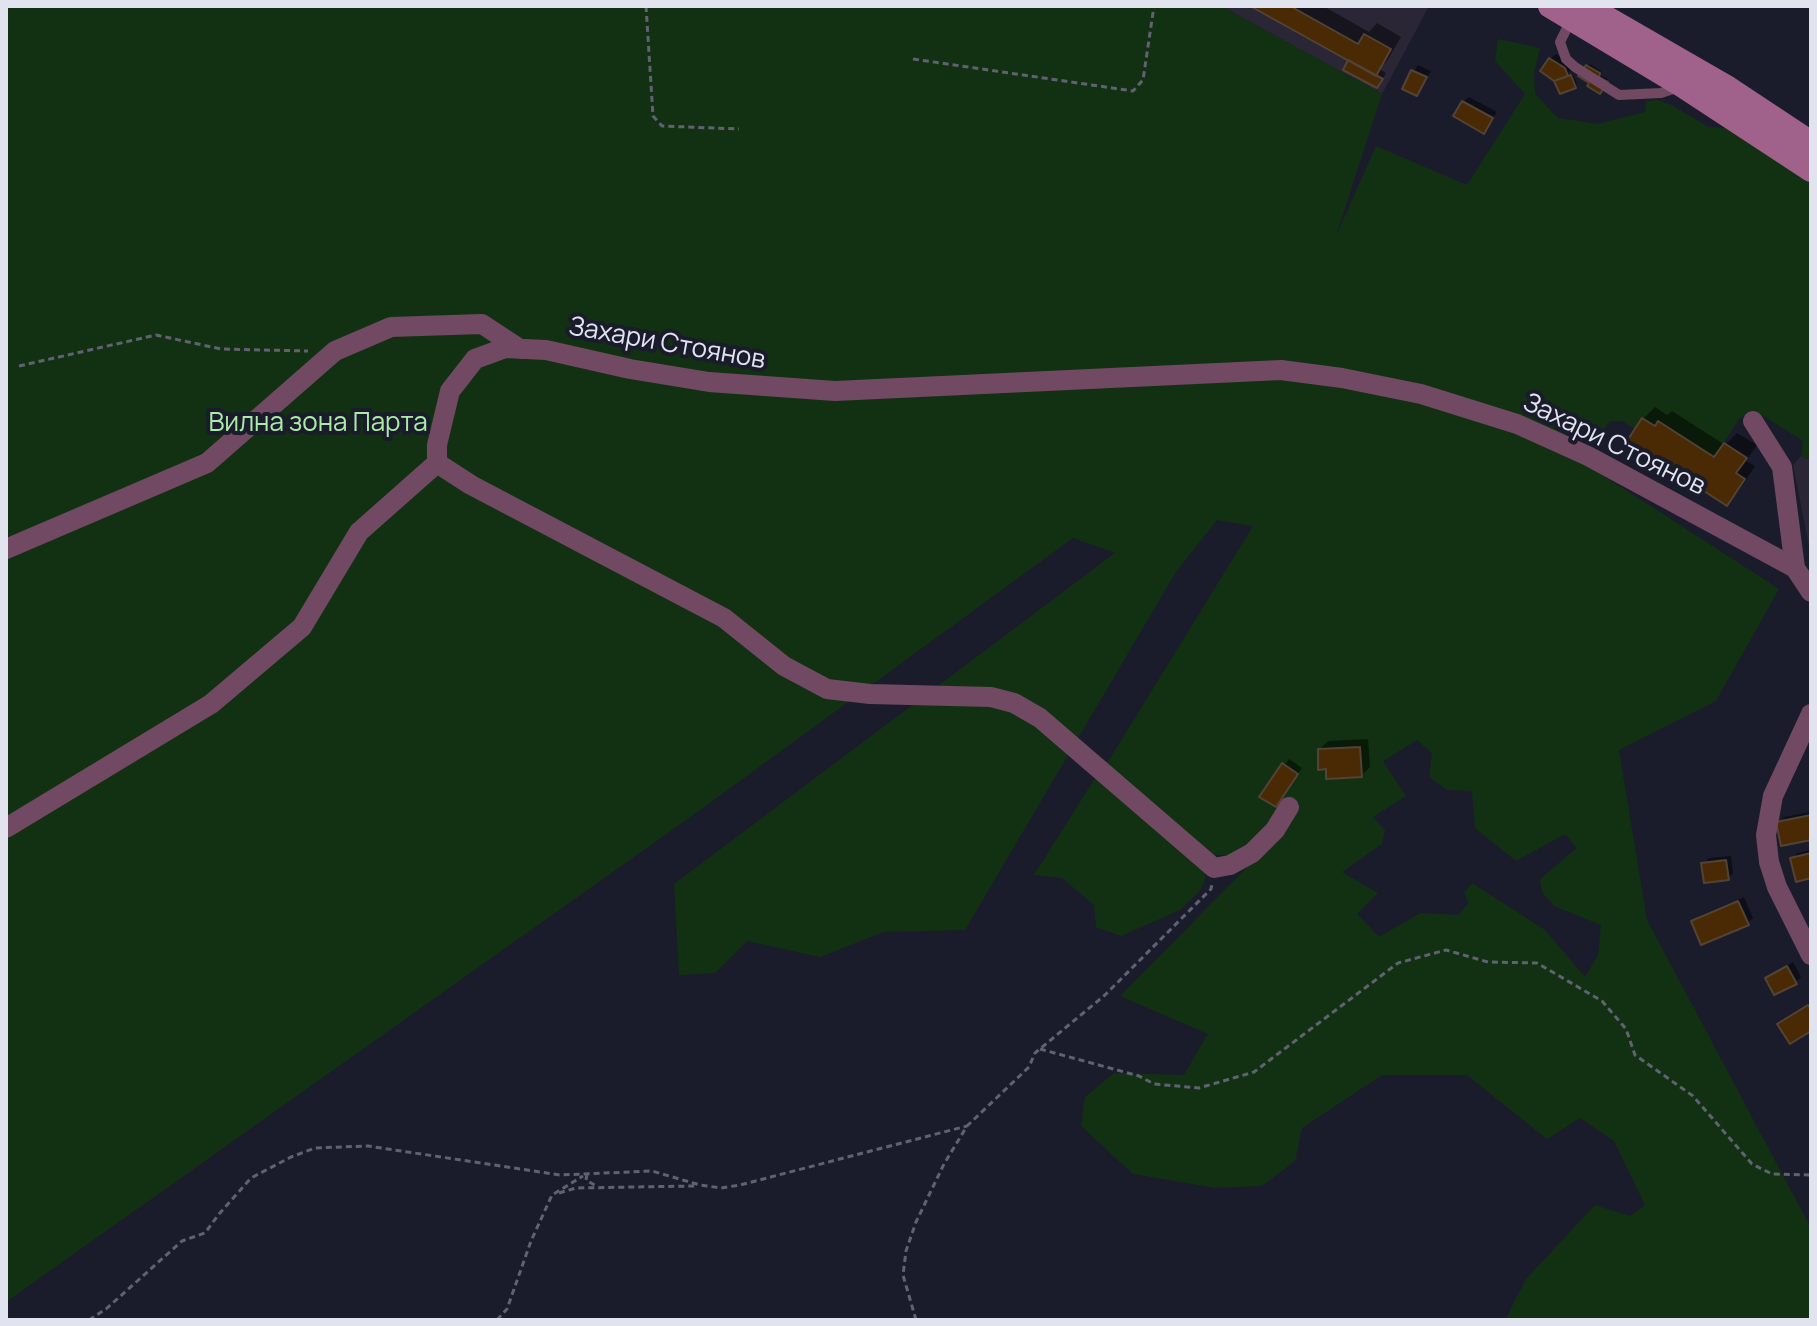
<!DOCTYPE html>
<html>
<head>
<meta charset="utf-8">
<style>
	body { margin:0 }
	#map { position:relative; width:1817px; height:1326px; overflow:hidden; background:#1a1c2c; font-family:Manrope,sans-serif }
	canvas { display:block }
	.frame { position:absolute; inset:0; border:8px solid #e1e3ef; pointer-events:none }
</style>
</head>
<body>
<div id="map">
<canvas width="1817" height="1326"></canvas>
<div class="frame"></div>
</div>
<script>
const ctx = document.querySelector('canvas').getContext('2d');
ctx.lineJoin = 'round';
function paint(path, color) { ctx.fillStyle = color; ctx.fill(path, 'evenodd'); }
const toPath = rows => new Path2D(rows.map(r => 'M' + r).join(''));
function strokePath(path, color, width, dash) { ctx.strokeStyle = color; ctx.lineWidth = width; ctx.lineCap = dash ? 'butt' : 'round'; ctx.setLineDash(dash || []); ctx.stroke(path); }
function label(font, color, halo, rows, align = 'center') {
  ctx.font = font + ' Manrope,sans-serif'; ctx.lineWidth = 8; ctx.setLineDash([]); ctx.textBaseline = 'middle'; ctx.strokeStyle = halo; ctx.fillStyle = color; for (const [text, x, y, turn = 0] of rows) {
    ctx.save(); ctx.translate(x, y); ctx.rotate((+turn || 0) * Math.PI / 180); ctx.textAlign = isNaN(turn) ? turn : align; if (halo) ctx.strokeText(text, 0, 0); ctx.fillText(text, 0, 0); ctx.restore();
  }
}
paint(toPath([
	[1221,6,1429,6,1382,94],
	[1801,456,1811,461,1811,556,1793,465]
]), '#2a2636');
paint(toPath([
	[6,6,1221,6,1382,94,1336,236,1376,146,1467,185,1525,94,1495,61,1498,39,1540,48,1534,73,1535,94,1558,118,1598,124,1645,112,1646,101,1657,100,1672,105,1708,127,1725,128,1811,184,1811,461,1801,456,1803,441,1754,410,1740,418,1714,457,1659,421,1655,426,1642,418,1635,429,1622,421,1610,421,1594,444,1455,397,1584,463,1779,589,1716,701,1619,750,1647,920,1811,1228,1811,1320,1505,1320,1526,1279,1595,1205,1630,1216,1645,1205,1614,1141,1580,1118,1547,1139,1467,1075,1382,1075,1302,1128,1295,1161,1262,1186,1216,1188,1133,1174,1081,1126,1085,1097,1114,1073,1184,1075,1208,1034,1120,996,1293,821,1278,811,1258,837,1234,855,1214,855,1106,765,1253,526,1217,520,1176,572,965,930,884,932,820,957,747,941,715,973,679,975,674,884,1115,553,1073,538,696,813,6,1302],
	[1417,740,1432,753,1429,777,1447,790,1472,791,1475,828,1516,861,1565,834,1577,848,1540,879,1542,892,1554,906,1601,925,1598,955,1585,977,1545,930,1472,883,1464,893,1469,903,1458,915,1420,913,1379,937,1357,914,1378,893,1342,872,1382,844,1385,830,1373,817,1406,796,1383,761],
	[1097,775,1205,869,1205,880,1200,891,1180,910,1121,936,1096,927,1094,905,1062,878,1034,875]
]), '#123112');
paint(toPath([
	[1255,6,1323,6,1369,32,1377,23,1401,37,1387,61,1379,69,1386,73,1382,80],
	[1556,54,1570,63,1572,69,1563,78,1573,74,1577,84,1561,91,1550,59],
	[1590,64,1601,71,1599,75,1608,79,1602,89,1581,76],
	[1418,65,1431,71,1417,94,1404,88],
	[1469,97,1497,112,1483,131,1463,102],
	[1655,407,1667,415,1672,411,1725,445,1737,433,1757,445,1746,461,1755,466,1738,492,1727,504,1643,419],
	[1368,739,1370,767,1361,776,1327,767,1320,749,1328,741],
	[1289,759,1302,768,1281,799,1262,796],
	[1811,812,1811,838,1778,823,1784,817],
	[1811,850,1811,876,1792,859,1797,853],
	[1731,856,1733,873,1728,878,1703,864,1709,858],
	[1744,897,1753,918,1747,923,1693,921,1699,916],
	[1793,962,1801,977,1795,983,1767,978]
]), '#0007');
const building = toPath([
	[1250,6,1290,6,1358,44,1364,34,1391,49,1376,76,1250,6],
	[1549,58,1565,68,1568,76,1554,81,1540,71,1549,58],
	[1348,60,1383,79,1377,88,1343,70,1348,60],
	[1586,65,1600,73,1599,77,1608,82,1600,94,1587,86,1589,83,1578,76,1586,65],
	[1411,70,1427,77,1417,96,1402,89,1411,70],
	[1571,75,1576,88,1560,94,1554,81,1571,75],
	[1462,101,1493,118,1484,134,1453,116,1462,101],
	[1642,418,1655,426,1658,421,1714,457,1724,443,1747,458,1736,473,1745,479,1727,506,1627,441,1642,418],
	[1360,747,1362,777,1326,779,1326,769,1318,770,1318,749,1360,747],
	[1282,763,1298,774,1276,807,1259,797,1282,763],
	[1811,815,1811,840,1781,846,1776,822,1811,815],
	[1811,853,1811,878,1796,882,1790,858,1811,853],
	[1726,860,1729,880,1704,883,1701,863,1726,860],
	[1738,901,1749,925,1701,945,1691,921,1738,901],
	[1787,966,1797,984,1774,995,1765,978,1787,966],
	[1808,1005,1811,1009,1811,1031,1790,1044,1777,1024,1808,1005]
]);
paint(building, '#492a04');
strokePath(building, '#524334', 2);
strokePath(toPath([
	[646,6,653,116,662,126,739,129],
	[913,59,1133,91,1143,80,1154,6],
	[19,366,156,335,221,349,308,351],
	[1040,1049,1139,1076,1154,1084,1199,1088,1254,1072,1398,963,1446,950,1488,962,1537,963,1602,1001,1626,1029,1635,1055,1693,1096,1752,1164,1772,1174,1811,1175],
	[587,1174,586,1180,598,1187],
	[559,1193,576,1188,695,1186],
	[89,1320,106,1309,182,1241,205,1233,219,1214,251,1178,291,1157,315,1148,368,1146,560,1175,652,1171,700,1185,721,1188,740,1185,967,1126],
	[497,1320,507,1309,531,1241,552,1195,583,1176],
	[916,1320,903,1275,906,1251,916,1222,944,1164,967,1126,1029,1067,1035,1053,1105,995,1211,889,1212,884]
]), '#606271', 3, [6, 4]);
strokePath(toPath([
	[1571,20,1560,42,1566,59,1575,67,1619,95,1661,93,1679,87]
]), '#714963', 10);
strokePath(toPath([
	[1753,421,1782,467,1795,568],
	[6,549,207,463,335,351,391,327,482,324,520,349],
	[1811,714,1773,796,1766,835,1769,862,1777,887,1811,955],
	[1289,807,1275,830,1252,853,1230,865,1214,868,1040,718,1014,703,991,697,870,694,827,689,784,666,724,618,471,485,437,463,437,445,450,391,475,359,505,348,546,350,630,369,709,382,835,391,1281,370,1342,378,1421,394,1517,424,1588,456,1795,568,1811,592],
	[6,828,211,704,302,627,359,532,437,463]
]), '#714963', 20);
strokePath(toPath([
	[1550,6,1683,86,1811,170],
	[1586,6,1728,88,1811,143]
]), '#a0618b', 24);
label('26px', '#e1e3ef', '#1a1c2c', [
	["Захари Стоянов",667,344,10],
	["Захари Стоянов",1614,445,26]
]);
label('26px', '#aaeba7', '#1a1c2c', [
	["Вилна зона Парта",318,424]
]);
</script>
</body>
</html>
